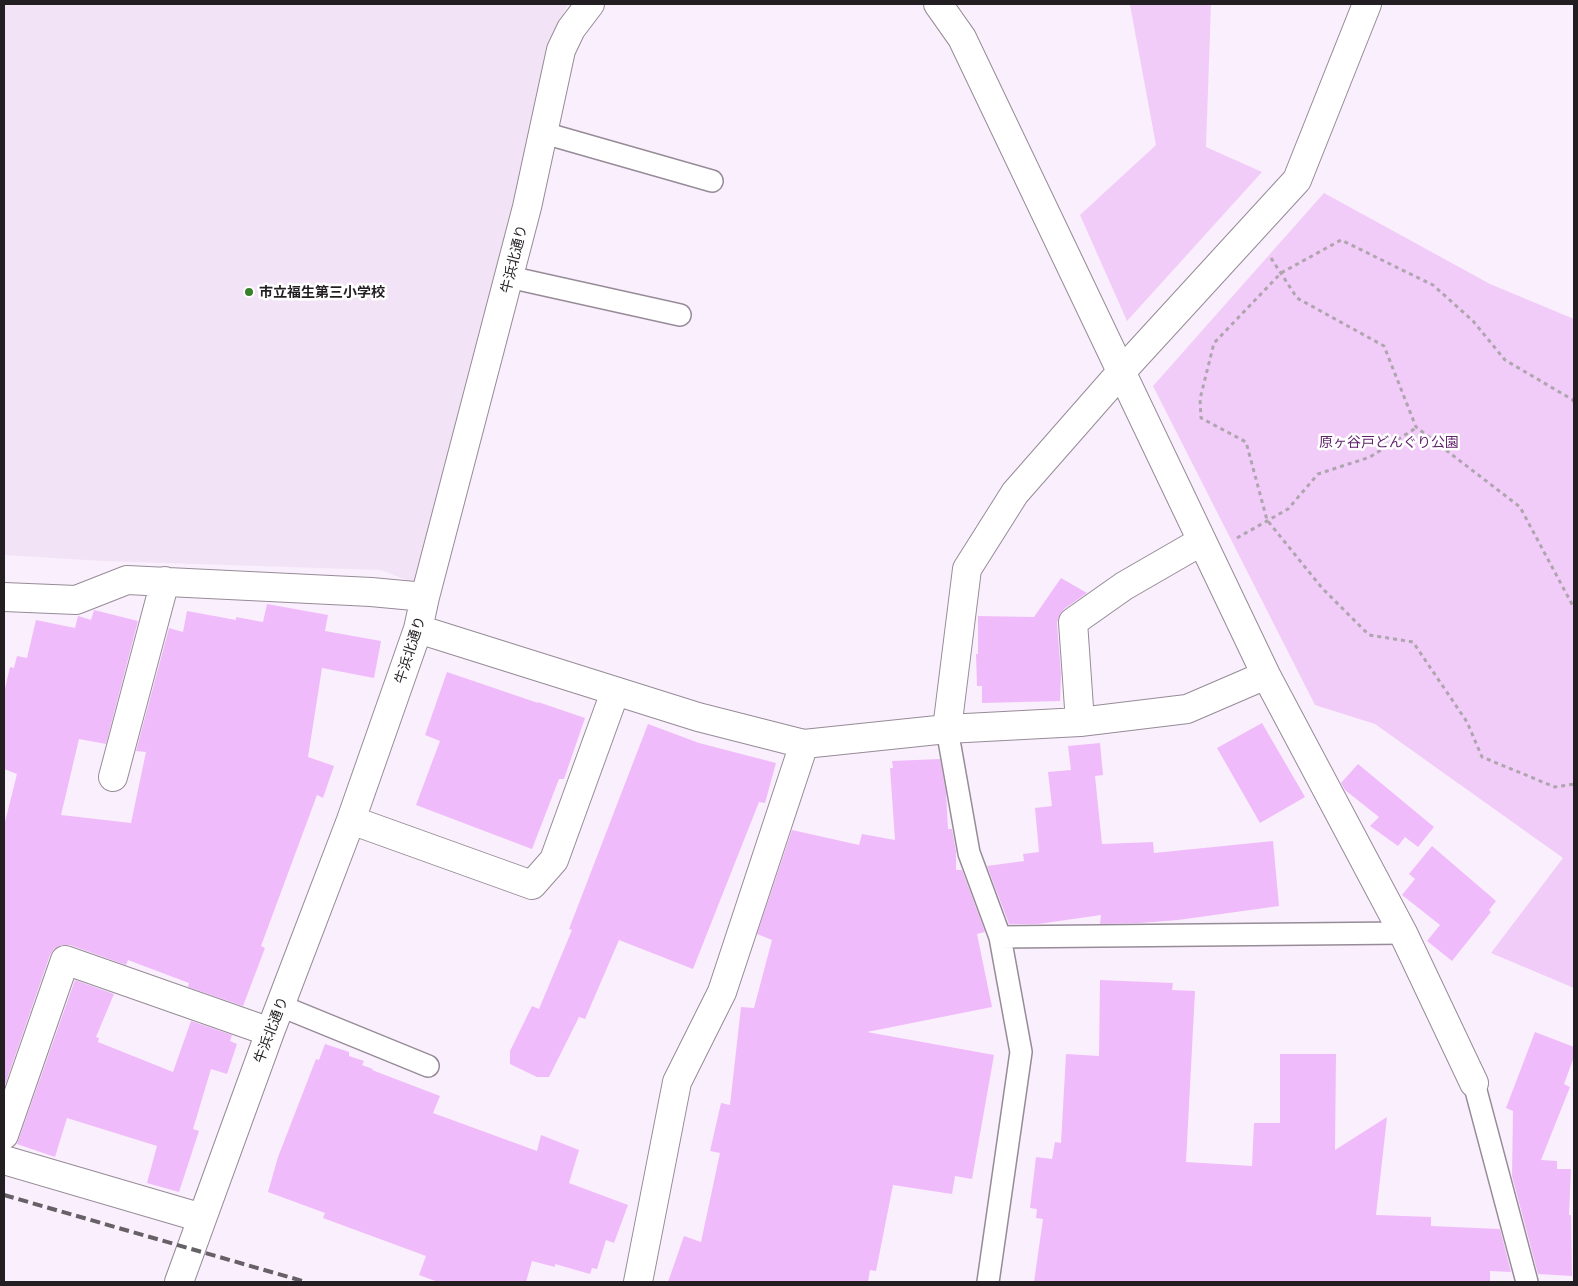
<!DOCTYPE html>
<html>
<head>
<meta charset="utf-8">
<style>
	body { margin:0 }
	#map { position:relative; width:1578px; height:1286px; overflow:hidden; background:#faeffc; font-family:Barlow,sans-serif }
	canvas { display:block }
	.frame { position:absolute; inset:0; border:5px solid #221e22; pointer-events:none }
</style>
</head>
<body>
<div id="map">
<canvas width="1578" height="1286"></canvas>
<div class="frame"></div>
</div>
<script>
const ctx = document.querySelector('canvas').getContext('2d');
ctx.lineJoin = 'round';
function paint(path, color) { ctx.fillStyle = color; ctx.fill(path, 'evenodd'); }
const toPath = rows => new Path2D(rows.map(r => 'M' + r).join(''));
function strokePath(path, color, width, dash) { ctx.strokeStyle = color; ctx.lineWidth = width; ctx.lineCap = dash ? 'butt' : 'round'; ctx.setLineDash(dash || []); ctx.stroke(path); }
function label(font, color, halo, rows, align = 'center') {
  ctx.font = font + ' Barlow,"Noto Sans JP",sans-serif'; ctx.lineWidth = 5; ctx.setLineDash([]); ctx.textBaseline = 'middle'; ctx.strokeStyle = halo; ctx.fillStyle = color; for (const [text, x, y, turn = 0] of rows) {
    ctx.save(); ctx.translate(x, y); ctx.rotate((+turn || 0) * Math.PI / 180); ctx.textAlign = isNaN(turn) ? turn : align; if (halo) ctx.strokeText(text, 0, 0); ctx.fillText(text, 0, 0); ctx.restore();
  }
}
paint(toPath([
	[4,4,567,4,544,77,505,234,483,351,424,587,381,570,103,561,4,555]
]), '#f3e3f6');
paint(toPath([
	[1126,4,1211,4,1206,147,1262,172,1127,321,1080,215,1156,145,1130,5],
	[1324,193,1490,284,1574,319,1574,988,1491,953,1563,858,1375,724,1315,705,1153,386]
]), '#f2ccf8');
paint(toPath([
	[1061,578,1087,593,1064,609,1059,616,1057,623,1061,674,1060,701,982,703,982,686,977,686,976,654,978,654,978,616,1034,617],
	[267,604,328,615,325,631,381,641,374,678,322,668,308,757,334,766,323,798,317,795,261,946,265,948,243,1006,188,987,189,983,128,960,126,965,70,945,62,945,54,949,50,955,4,1088,4,826,17,774,4,769,4,693,10,667,14,668,17,656,27,658,36,620,75,628,78,616,91,620,94,610,138,621,106,744,79,739,61,815,131,823,146,752,136,751,169,628,183,632,187,611,236,620,236,617,263,622],
	[447,672,538,703,538,702,585,718,564,779,559,779,532,849,416,805,440,741,425,735],
	[1262,723,1305,797,1260,823,1217,748],
	[648,724,699,743,776,763,765,803,759,802,693,969,619,940,585,1019,579,1017,549,1077,537,1077,510,1064,510,1051,532,1006,539,1009,572,930,569,929],
	[1100,743,1103,775,1095,776,1102,844,1153,842,1154,853,1273,841,1279,906,1178,920,1140,923,1100,924,1101,915,1038,924,1009,924,987,866,1024,861,1023,854,1039,852,1035,808,1052,806,1048,772,1071,770,1068,746],
	[940,759,946,792,948,829,952,829,956,851,956,870,962,870,985,932,977,934,992,1007,867,1032,994,1055,972,1179,955,1176,952,1194,893,1185,876,1271,870,1270,868,1282,668,1282,684,1236,701,1242,720,1153,710,1151,721,1103,730,1105,741,1007,754,1008,772,940,757,934,792,830,859,845,862,834,895,840,890,768,893,768,892,761],
	[1358,764,1434,827,1418,847,1405,837,1398,846,1370,826,1379,817,1345,790,1341,783],
	[1432,846,1496,901,1489,910,1491,912,1452,961,1427,941,1440,925,1402,895,1415,879,1409,874],
	[75,980,114,994,96,1037,99,1038,98,1042,173,1072,191,1021,232,1035,230,1041,237,1044,227,1074,211,1069,193,1129,199,1131,179,1192,147,1183,157,1146,67,1118,55,1157,17,1144],
	[1100,980,1173,983,1172,990,1195,991,1186,1162,1252,1166,1254,1123,1280,1123,1280,1054,1336,1054,1335,1150,1387,1117,1376,1215,1431,1217,1431,1226,1500,1229,1511,1272,1490,1271,1490,1282,1034,1282,1043,1219,1036,1218,1037,1209,1030,1208,1036,1157,1052,1159,1055,1142,1061,1143,1066,1054,1099,1056],
	[1535,1032,1574,1047,1574,1057,1564,1084,1570,1087,1541,1160,1557,1161,1557,1169,1571,1169,1569,1215,1571,1215,1572,1276,1538,1274,1512,1176,1513,1111,1506,1108],
	[325,1044,349,1052,349,1056,364,1061,362,1065,373,1069,372,1070,440,1096,433,1113,537,1151,541,1135,579,1150,569,1183,628,1205,614,1243,606,1240,597,1269,592,1268,590,1274,555,1264,555,1267,532,1261,526,1282,438,1282,419,1275,426,1256,323,1218,325,1213,268,1192,278,1157,316,1059,319,1060]
]), '#f0bbfa');
const service = toPath([
	[544,133,712,181],
	[509,277,680,315],
	[947,729,969,853,1000,937,1021,1052,988,1282],
	[1000,937,1403,933],
	[281,1006,428,1066],
	[1474,1083,1527,1282]
]);
const minor = toPath([
	[938,4,962,38,1266,675,1403,933,1474,1083],
	[4,597,76,600,127,580,371,592,425,597],
	[418,629,698,717,804,744,947,729,1080,722,1187,709,1266,675],
	[1080,722,1073,622,1124,586,1202,541],
	[947,729,967,569,1015,493,1122,371,1297,180,1367,4],
	[113,777,165,581],
	[351,820,532,885,554,860,615,692],
	[4,1135,65,960,270,1032],
	[4,1160,202,1218],
	[179,1282,270,1032,351,820,418,629,425,597,527,207,561,50,571,29,590,4],
	[638,1282,677,1082,722,992,804,744]
]);
strokePath(service, '#968b97', 24);
strokePath(minor, '#968b97', 30);
strokePath(toPath([
	[1271,258,1297,298,1384,346,1416,427,1520,507,1574,608],
	[1574,402,1573,400,1505,360,1473,321,1433,285,1341,240,1281,273,1214,343,1200,399,1201,418,1246,442,1267,520,1322,588,1369,635,1413,642,1467,722,1482,757,1555,787,1574,784],
	[1237,538,1288,509,1318,474,1370,457,1416,428]
]), '#aea5af', 3, [4, 4]);
strokePath(service, '#fff', 21);
strokePath(minor, '#fff', 28);
strokePath(toPath([
	[4,1195,306,1282]
]), '#666067', 4, [10, 5]);
for (const [x, y, r, color] of [
	[249,292,5,"#35812a"]
]) { const dot = new Path2D(); dot.arc(x, y, r, 0, 2 * Math.PI); ctx.fillStyle = color; ctx.fill(dot); strokePath(dot, '#fff', 2); }
label('14px', '#221e22', '#fff', [
	["牛浜北通り",514,259,-76],
	["牛浜北通り",410,650,-72],
	["牛浜北通り",271,1030,-69]
]);
label('bold 14px', '#221e22', '#fff', [
	["市立福生第三小学校",259,292]
], 'left');
label('14px', '#62246d', '#fff', [
	["原ヶ谷戸どんぐり公園",1389,442]
]);
</script>
</body>
</html>
